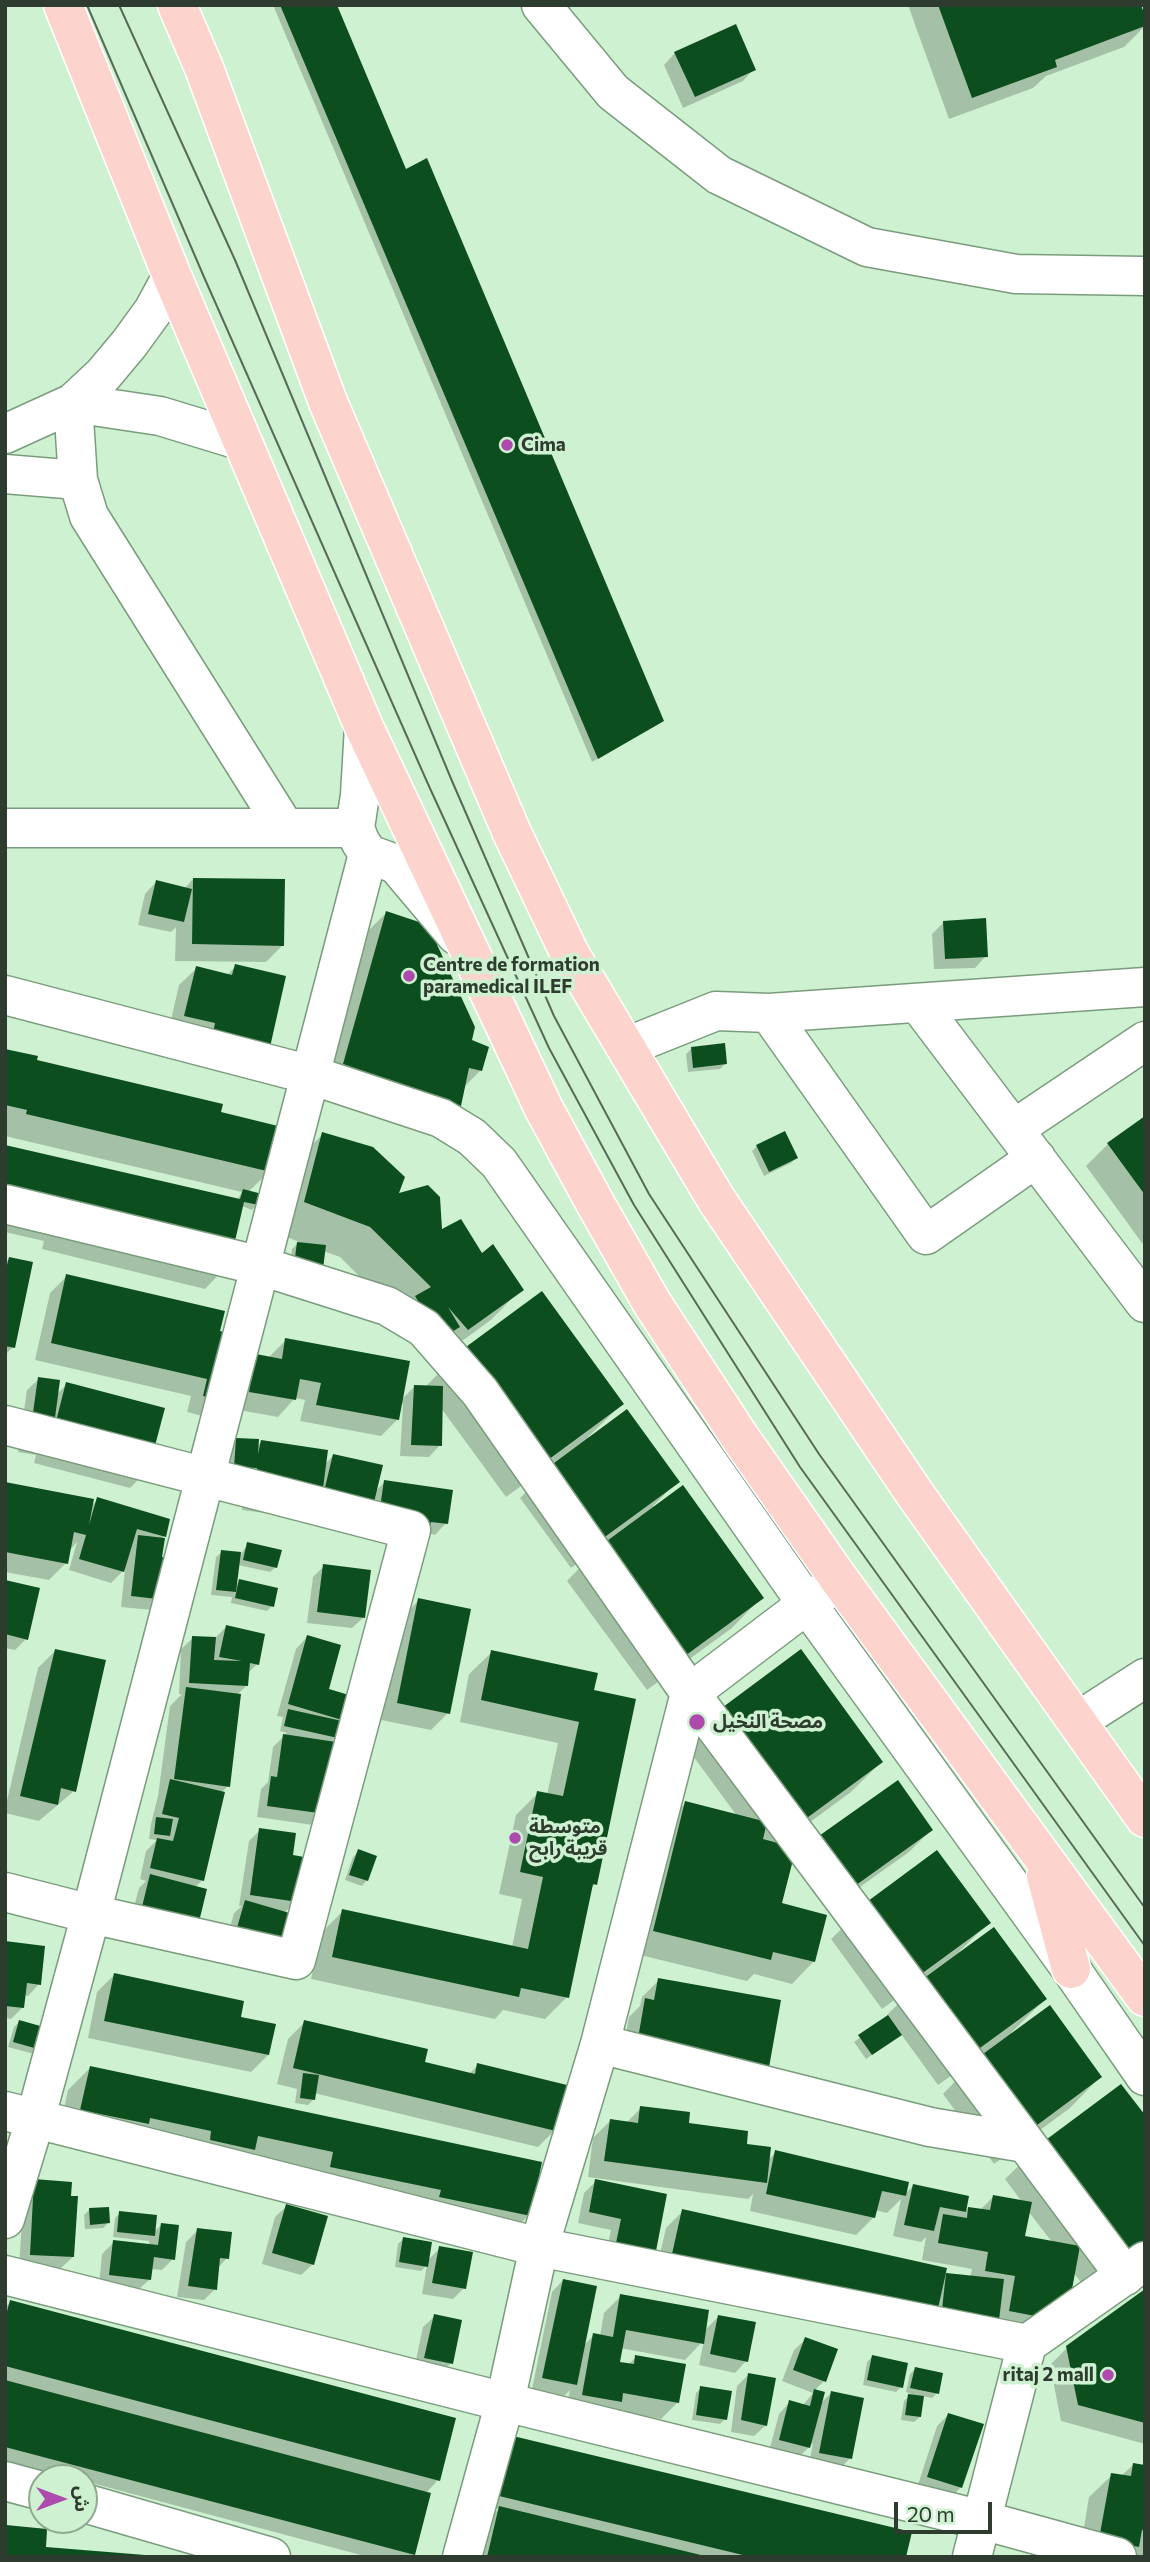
<!DOCTYPE html>
<html>
<head>
<meta charset="utf-8">
<style>
	body { margin:0 }
	#map { position:relative; width:1150px; height:2562px; overflow:hidden; background:#cef2d1; font-family:Commissioner,"Noto Sans Arabic",sans-serif }
	canvas { display:block }
	.frame { position:absolute; inset:0; border:7px solid #2e3c2f; pointer-events:none }
	.north { position:absolute; left:28px; top:2464px; width:70px; height:70px; box-sizing:border-box; background:#cef2d1; border:2px solid #8ea990; border-radius:50%; rotate:90deg; font-size:19px; font-weight:700; line-height:28px; text-align:center; color:#2e3c2f }
	.north::after { content:''; display:block; margin:auto; width:24px; height:32px; background:#ae49ae; clip-path:polygon(50% 0,100% 100%,50% 72%,0 100%) }
	.scale { position:absolute; left:894px; top:2502px; width:98px; height:32px; box-sizing:border-box; border:4px solid #2e3c2f; border-top:0; padding-left:9px; font-size:21px; line-height:24px; white-space:nowrap; color:#2e3c2f; -webkit-text-stroke:5px #cef2d1; paint-order:stroke }
</style>
</head>
<body>
<div id="map">
<canvas width="1150" height="2562"></canvas>
<div class="frame"></div>
<div class="north">ش</div>
<div class="scale">20 m</div>
</div>
<script>
const ctx = document.querySelector('canvas').getContext('2d');
ctx.lineJoin = 'round';
function paint(path, color) { ctx.fillStyle = color; ctx.fill(path, 'evenodd'); }
const toPath = rows => new Path2D(rows.map(r => 'M' + r).join(''));
function strokePath(path, color, width, dash) { ctx.strokeStyle = color; ctx.lineWidth = width; ctx.lineCap = dash ? 'butt' : 'round'; ctx.setLineDash(dash || []); ctx.stroke(path); }
function label(font, color, halo, rows, align = 'center') {
  ctx.font = font + ' Commissioner,"Noto Sans Arabic",sans-serif'; ctx.lineWidth = 7; ctx.setLineDash([]); ctx.textBaseline = 'middle'; ctx.strokeStyle = halo; ctx.fillStyle = color; for (const [text, x, y, turn = 0] of rows) {
    ctx.save(); ctx.translate(x, y); ctx.rotate((+turn || 0) * Math.PI / 180); ctx.textAlign = isNaN(turn) ? turn : align; if (halo) ctx.strokeText(text, 0, 0); ctx.fillText(text, 0, 0); ctx.restore();
  }
}
paint(toPath([
	[273,5,335,5,405,171,661,720,592,762],
	[908,5,1139,5,1145,26,1124,47,1046,76,1033,88,949,119],
	[675,53,754,69,743,81,683,108,664,65],
	[193,879,283,945,266,962,175,961,176,927,171,932,138,925,145,894,156,882,184,889],
	[386,913,470,1041,481,1070,463,1088,460,1105,443,1122,327,1081,369,930],
	[944,922,986,956,975,968,934,969,932,934],
	[236,966,266,1055,168,1033,179,985,197,968,227,975],
	[691,1049,725,1064,720,1069,688,1072,686,1054],
	[5,1050,35,1061,219,1113,269,1172,248,1192,257,1204,252,1210,242,1206,227,1266,205,1289,42,1249,44,1241,5,1232,5,1147,237,1200,242,1192,5,1136],
	[1145,1118,1145,1247,1086,1166,1108,1144],
	[323,1134,441,1232,481,1256,521,1289,491,1320,437,1359,404,1321,340,1257,323,1251,289,1278,292,1249,299,1242,275,1232,292,1164],
	[757,1146,796,1158,791,1163,764,1176,752,1151],
	[9,1259,13,1347,5,1355,5,1263],
	[67,1276,226,1335,202,1416,187,1412,191,1396,35,1360,50,1293],
	[286,1340,401,1400,415,1386,425,1387,456,1356,622,1404,588,1437,678,1481,653,1506,762,1597,732,1628,647,1690,567,1581,592,1555,590,1554,571,1568,520,1498,555,1463,554,1462,506,1497,441,1408,440,1445,429,1457,400,1456,403,1404,401,1404,398,1419,381,1436,300,1421,305,1400,295,1398,278,1417,233,1409,239,1373,268,1358],
	[39,1379,56,1395,67,1384,147,1471,130,1488,34,1463,36,1455,18,1452,27,1390],
	[236,1440,257,1447,261,1442,324,1465,333,1456,374,1492,385,1482,446,1523,435,1535,392,1523,310,1519,242,1510,247,1472,230,1471,231,1445],
	[5,1484,91,1507,98,1499,164,1536,160,1540,162,1611,121,1607,125,1569,111,1583,69,1570,77,1542,69,1551,66,1563,49,1580,5,1572],
	[248,1544,276,1567,270,1572,238,1565,235,1585,240,1581,272,1606,267,1611,231,1603,232,1597,211,1595,216,1557,222,1552,241,1554],
	[324,1566,364,1617,352,1628,307,1623,313,1577],
	[5,1582,26,1639,15,1650,5,1648],
	[419,1600,448,1713,431,1730,381,1720,402,1617],
	[226,1627,257,1664,247,1674,246,1686,236,1696,228,1786,221,1793,203,1880,194,1888,129,1926,139,1888,146,1881,140,1879,146,1851,157,1840,149,1839,151,1824,158,1796,170,1706,182,1694,179,1694,181,1649,193,1638,215,1638],
	[307,1637,327,1690,341,1719,338,1722,336,1737,331,1743,334,1743,313,1825,257,1817,261,1789,268,1782,273,1747,287,1733,280,1731,283,1717,277,1716,296,1649],
	[55,1651,74,1791,39,1821,5,1813,5,1809,38,1668],
	[492,1652,592,1691,595,1884,590,1889,567,1997,545,2019,503,2010,495,2019,311,1979,321,1933,343,1911,512,1947,522,1899,499,1894,516,1815,538,1793,547,1795,558,1743,460,1722,469,1674],
	[716,1715,881,1762,851,1792,779,1845,780,1905,814,1961,792,1984,754,1974,747,1981,632,1953,664,1825,686,1803,737,1816,685,1745],
	[260,1830,291,1857,296,1901,284,1913,222,1956,234,1913,242,1906,239,1906,249,1841],
	[931,1830,909,1852,829,1909,795,1861],
	[359,1851,367,1880,362,1886,345,1880,353,1857],
	[862,1909,988,1923,959,1952,1045,1999,1011,2033,1100,2077,1070,2108,994,2164,943,2094,977,2059,976,2058,938,2085,901,2034,866,2059,854,2042,888,2017,887,2015,916,1986,915,1985,882,2009,831,1939],
	[5,1942,39,1984,28,1996,24,1995,22,2008,11,2019,5,2018],
	[114,1975,239,2018,268,2055,251,2072,88,2038,97,1992],
	[659,1980,779,2001,620,2066,629,2017,640,2006,642,1997],
	[19,2022,48,2030,38,2055,8,2047,14,2027],
	[305,2022,423,2063,469,2074,478,2065,555,2130,538,2147,314,2093,314,2099,308,2105,295,2103,297,2089,277,2084,288,2039],
	[90,2068,529,2215,507,2237,59,2132,68,2090],
	[641,2108,745,2146,768,2160,776,2152,905,2194,913,2186,967,2198,964,2213,969,2208,980,2210,993,2197,1022,2202,1005,2179,1036,2149,1145,2118,1145,2246,1086,2289,1073,2272,1047,2338,656,2271,666,2228,683,2211,943,2279,946,2275,970,2278,972,2269,922,2260,926,2237,921,2242,893,2236,901,2199,887,2213,875,2210,874,2217,856,2235,750,2211,753,2194,748,2199,588,2177,593,2138,610,2121,626,2123],
	[1028,2211,1052,2242,1023,2237],
	[597,2180,665,2195,606,2254,611,2230,578,2223,584,2193],
	[35,2181,73,2257,61,2268,19,2266,24,2192],
	[287,2206,313,2264,301,2275,262,2264,275,2217],
	[89,2210,108,2223,103,2228,85,2229,84,2215],
	[120,2213,153,2233,161,2225,173,2259,162,2270,151,2269,150,2279,138,2290,99,2286,102,2254,114,2242,149,2246,149,2241,113,2237,115,2218],
	[198,2230,227,2258,218,2268,215,2289,204,2300,177,2297,186,2242],
	[403,2239,427,2261,440,2248,464,2288,453,2299,422,2294,427,2265,421,2271,395,2267,398,2244],
	[563,2280,583,2346,594,2335,600,2336,604,2313,621,2296,704,2331,718,2317,746,2361,735,2373,699,2365,704,2340,685,2360,620,2348,618,2363,628,2365,636,2357,678,2402,661,2419,612,2410,566,2412,570,2390,564,2396,532,2389,552,2292],
	[1145,2292,1145,2444,1061,2421,1050,2365,1067,2348],
	[11,2302,438,2480,426,2493,414,2554,411,2557,368,2557,84,2481,84,2478,71,2478,5,2461,5,2307],
	[435,2316,451,2363,440,2374,414,2369,423,2327],
	[806,2339,824,2381,814,2391,819,2405,831,2393,850,2458,839,2470,809,2464,813,2443,797,2459,769,2451,779,2414,790,2402,803,2405,813,2393,782,2381,794,2350],
	[872,2357,901,2387,896,2392,863,2385,867,2362],
	[915,2369,937,2393,932,2398,922,2396,920,2417,914,2422,901,2420,904,2401,911,2394,906,2392,910,2374],
	[749,2374,766,2425,754,2436,731,2432,737,2386],
	[701,2388,725,2419,720,2424,692,2420,696,2393],
	[948,2415,961,2487,950,2499,917,2488,937,2426],
	[502,2450,904,2557,480,2557,488,2519,499,2509,488,2507],
	[1133,2465,1145,2467,1145,2557,1129,2554,1079,2557,1089,2497,1112,2475,1121,2476]
]), '#0003');
paint(toPath([
	[280,5,337,5,406,169,427,158,664,721,598,759],
	[938,5,1141,5,1145,16,1145,26,1055,60,1057,67,972,98],
	[736,24,756,70,695,97,674,52],
	[193,878,285,879,284,946,192,944],
	[156,880,192,889,184,922,148,914],
	[386,911,428,925,475,1027,472,1040,489,1047,482,1071,469,1068,461,1106,343,1064],
	[986,918,988,957,945,959,943,921],
	[235,964,286,976,268,1056,211,1043,215,1023,184,1016,196,966,232,975],
	[725,1043,727,1064,693,1068,691,1047],
	[5,1049,38,1056,37,1060,223,1104,221,1112,282,1127,271,1172,26,1114,27,1110,5,1105],
	[1145,1116,1145,1195,1107,1143],
	[785,1131,798,1158,769,1172,756,1145],
	[322,1132,373,1147,405,1177,399,1193,428,1185,440,1197,442,1229,461,1219,482,1253,493,1244,524,1290,468,1330,448,1307,460,1327,440,1339,415,1296,431,1287,370,1227,304,1202],
	[5,1145,240,1199,243,1189,262,1194,259,1205,244,1202,229,1267,5,1205],
	[297,1242,326,1245,322,1277,293,1273],
	[9,1257,33,1262,15,1348,5,1346,5,1273],
	[66,1274,225,1311,220,1331,229,1333,220,1400,203,1396,207,1379,51,1343],
	[542,1291,624,1404,537,1468,455,1355],
	[285,1338,410,1361,399,1420,316,1405,321,1383,300,1379,296,1400,249,1392,256,1354,282,1359],
	[38,1377,60,1380,53,1433,66,1382,165,1408,148,1472,29,1441],
	[414,1385,443,1386,442,1446,411,1445],
	[627,1409,680,1482,602,1539,550,1466],
	[236,1438,259,1439,258,1454,261,1440,328,1450,321,1504,333,1454,383,1465,369,1523,252,1499,257,1468,234,1467],
	[384,1480,453,1490,448,1524,431,1522,428,1539,380,1508],
	[5,1482,94,1499,89,1525,97,1497,170,1519,166,1537,137,1529,124,1572,79,1559,86,1535,74,1532,68,1564,5,1552],
	[683,1485,764,1598,678,1661,596,1549],
	[138,1535,165,1538,162,1557,180,1559,175,1601,131,1596],
	[247,1542,282,1550,277,1568,243,1560],
	[221,1550,241,1552,236,1592,216,1590],
	[323,1564,371,1570,365,1618,317,1612],
	[239,1579,278,1588,274,1607,235,1598],
	[5,1580,40,1588,28,1640,5,1634],
	[418,1598,471,1609,450,1714,397,1703],
	[226,1625,265,1634,259,1665,250,1663,248,1686,189,1683,192,1636,216,1637,214,1660,242,1661,219,1657],
	[307,1635,341,1645,329,1689,349,1695,342,1720,288,1704],
	[55,1649,106,1660,76,1792,61,1788,58,1805,20,1796],
	[801,1649,883,1762,796,1826,715,1713],
	[491,1650,598,1673,594,1690,636,1699,597,1885,593,1884,569,1998,521,1988,519,1997,332,1957,342,1909,528,1949,543,1877,520,1872,537,1791,563,1796,579,1722,481,1700],
	[186,1687,241,1694,230,1787,174,1779],
	[288,1709,342,1721,338,1738,284,1726],
	[283,1734,336,1742,326,1814,267,1806,271,1776,277,1777],
	[170,1779,225,1792,204,1881,150,1868,157,1838,173,1841,179,1818,162,1814],
	[898,1780,933,1830,852,1888,816,1838],
	[685,1801,767,1822,763,1839,796,1848,782,1903,827,1915,815,1962,773,1952,771,1960,653,1931],
	[156,1817,173,1819,170,1836,154,1834],
	[259,1828,296,1833,293,1855,304,1857,298,1902,250,1895],
	[358,1849,377,1856,368,1881,349,1875],
	[937,1850,991,1923,913,1980,860,1907],
	[150,1874,207,1889,197,1930,140,1915],
	[245,1900,293,1914,279,1959,232,1945],
	[994,1927,1047,1999,969,2056,916,1984],
	[5,1941,45,1946,41,1985,27,1983,24,2008,5,2006],
	[114,1973,244,2001,241,2017,276,2024,269,2055,104,2021],
	[658,1978,781,2000,768,2073,636,2050,645,1998,654,2000],
	[1050,2005,1102,2077,1025,2134,972,2062],
	[888,2015,902,2035,872,2055,858,2035],
	[19,2020,51,2029,45,2051,13,2042],
	[304,2020,428,2049,425,2062,475,2074,477,2063,567,2085,556,2131,293,2068],
	[90,2066,542,2162,531,2216,439,2197,441,2190,330,2167,333,2152,258,2136,255,2150,210,2140,211,2131,150,2118,149,2124,80,2110],
	[303,2073,319,2075,315,2100,300,2098],
	[1121,2084,1145,2115,1145,2240,1117,2260,1035,2148],
	[640,2106,690,2112,689,2123,748,2131,747,2144,771,2147,767,2183,604,2161,610,2119,638,2123],
	[775,2150,909,2182,906,2196,882,2191,875,2218,766,2194],
	[34,2179,72,2182,71,2196,78,2196,74,2257,30,2255],
	[595,2179,667,2194,656,2251,616,2243,621,2219,589,2212],
	[913,2184,969,2196,966,2212,940,2207,934,2231,904,2225],
	[993,2195,1032,2202,1025,2236,1080,2246,1066,2322,1009,2311,1015,2276,985,2271,988,2252,938,2243,943,2214,967,2218,968,2207,990,2210],
	[286,2204,328,2216,314,2265,272,2253],
	[109,2207,110,2223,90,2225,89,2208],
	[682,2209,947,2268,937,2313,672,2254],
	[119,2211,157,2215,155,2236,117,2232],
	[161,2223,179,2225,175,2260,154,2257,151,2280,109,2275,113,2240,158,2245],
	[197,2228,232,2232,229,2259,220,2258,217,2290,188,2286],
	[403,2237,432,2242,428,2267,399,2262],
	[439,2246,473,2252,466,2289,432,2283],
	[946,2273,1004,2279,999,2320,940,2328],
	[563,2279,597,2286,577,2385,542,2378],
	[1145,2289,1145,2423,1078,2405,1066,2346],
	[620,2294,709,2310,704,2344,626,2330,620,2362,634,2364,635,2355,686,2364,679,2403,623,2393,622,2402,582,2395,593,2333,613,2337],
	[10,2300,456,2418,440,2481,5,2366,5,2319],
	[434,2314,462,2320,453,2364,424,2358],
	[718,2315,756,2322,748,2362,710,2354],
	[805,2337,838,2349,826,2382,793,2370],
	[872,2355,908,2363,903,2388,867,2380],
	[915,2367,943,2373,939,2394,910,2388],
	[748,2373,776,2378,767,2426,741,2420],
	[5,2380,431,2493,415,2555,5,2447],
	[700,2386,732,2391,727,2420,696,2415],
	[814,2389,825,2392,810,2448,779,2440,789,2400,810,2406],
	[831,2391,864,2398,852,2459,819,2453],
	[908,2394,924,2396,921,2417,905,2415],
	[948,2413,984,2424,962,2488,927,2477],
	[513,2436,912,2532,906,2557,751,2557,499,2496],
	[1133,2463,1145,2465,1145,2531,1142,2530,1139,2547,1099,2539,1111,2473,1131,2476],
	[499,2506,705,2556,705,2557,487,2557],
	[6,2525,47,2529,46,2547,145,2555,145,2557,5,2557]
]), '#0d4e1e');
const minor = toPath([
	[541,5,613,92,719,175,867,247,1016,274,1145,276],
	[73,403,78,480,89,516,285,828],
	[73,403,160,416,242,441],
	[5,434,73,403,103,375,129,344,153,311,172,276],
	[5,474,78,480],
	[364,727,360,795,355,828,360,841,368,854,396,864,456,935],
	[5,828,355,828],
	[5,995,311,1075,441,1118,472,1137,499,1163,807,1604,1071,1969,1145,2076],
	[918,1003,1145,1303],
	[626,1047,716,1011,769,1013],
	[1014,1129,1145,1041],
	[1036,1158,926,1235,769,1013,1145,987],
	[5,1204,261,1266,387,1306,424,1328,480,1392,690,1693,1125,2276],
	[5,1425,411,1530,296,1960,91,1914,5,1892],
	[1078,1721,1145,1678],
	[600,2044,930,2127,1025,2143],
	[5,2111,539,2247,1027,2344],
	[5,2219,35,2120,91,1914,368,854],
	[5,2275,505,2402,982,2520,1117,2557],
	[5,2481,42,2491],
	[84,2503,271,2557],
	[462,2557,505,2402,539,2247,600,2044,690,1693,827,1589],
	[972,2557,1027,2344,1145,2261]
]);
const major = toPath([
	[63,5,172,276,364,727,544,1109,595,1203,652,1303,741,1439,839,1579,1145,1997],
	[177,5,204,68,328,402,512,833,570,954,716,1199,915,1494,1145,1818],
	[1046,1876,1071,1969]
]);
strokePath(minor, '#7a9c7d', 41);
strokePath(major, '#fff', 41);
strokePath(minor, '#fff', 38);
strokePath(major, '#fcd3cd', 38);
strokePath(toPath([
	[87,5,204,277,428,784,549,1048,634,1205,800,1467,1145,1946],
	[119,5,235,260,452,781,554,1016,649,1194,819,1454,1145,1908]
]), '#576b59', 2);
for (const [x, y, r, color] of [
	[507,445,7,"#ae49ae"],
	[409,976,7,"#ae49ae"],
	[697,1722,9,"#ae49ae"],
	[515,1838,7,"#ae49ae"],
	[1108,2375,7,"#ae49ae"]
]) { const dot = new Path2D(); dot.arc(x, y, r, 0, 2 * Math.PI); ctx.fillStyle = color; ctx.fill(dot); strokePath(dot, '#cef2d1', 2.5); }
label('bold 19px', '#2e3c2f', '#cef2d1', [
	["Cima",521,445],
	["Centre de formation",423,965],
	["paramedical ILEF",423,987],
	["مصحة النخيل",713,1722],
	["متوسطة",529,1827],
	["قريبة رابح",529,1849],
	["ritaj 2 mall",1094,2375,"right"]
], 'left');
</script>
</body>
</html>
